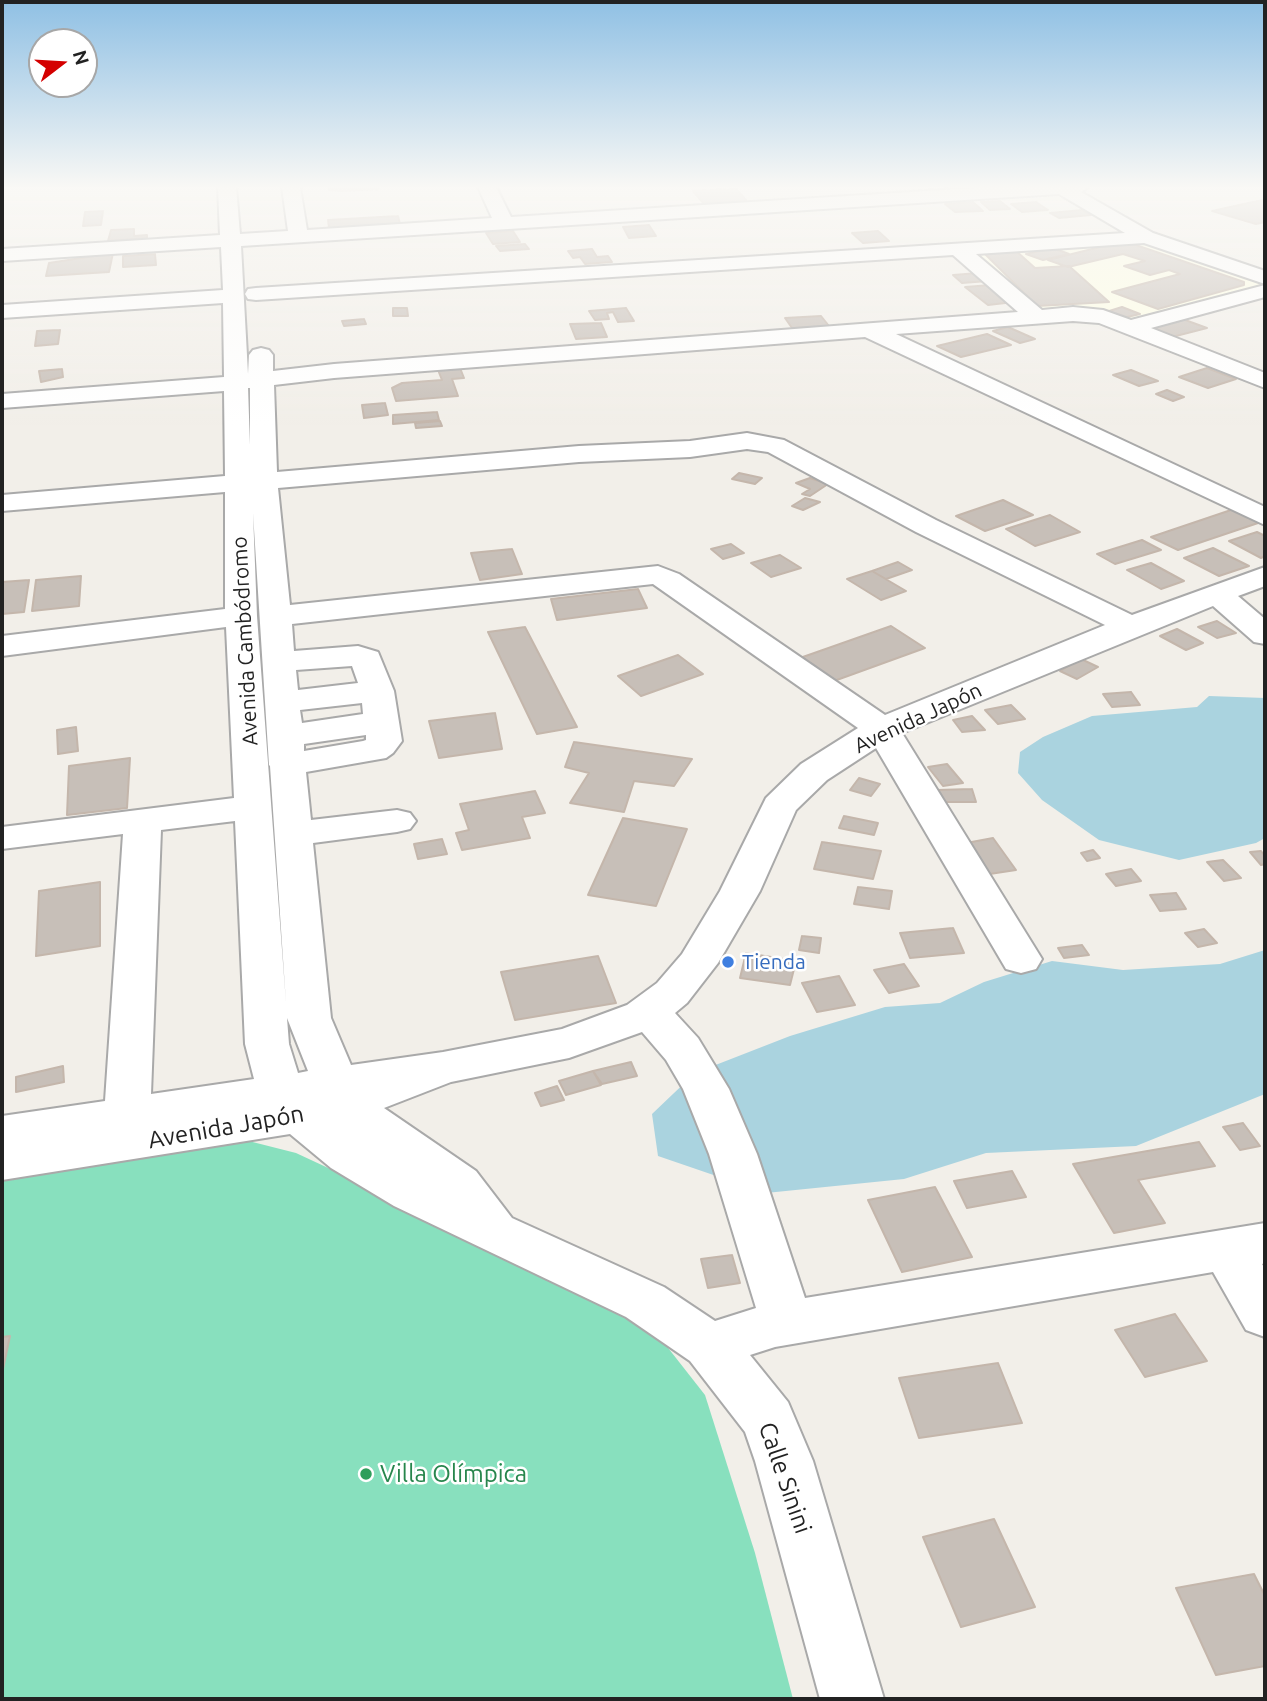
<!DOCTYPE html>
<html>
<head>
<meta charset="utf-8">
<style>
	body { margin:0 }
	#map { position:relative; width:1267px; height:1701px; overflow:hidden; background:#f2efe9; font-family:Ubuntu,sans-serif }
	canvas { display:block }
	.frame { position:absolute; inset:0; border:4px solid #222; pointer-events:none }
	.north { position:absolute; left:28px; top:28px; width:70px; height:70px; box-sizing:border-box; background:#fff; border:2px solid #a7a7a7; border-radius:50%; rotate:73deg; font-size:19px; font-weight:700; line-height:28px; text-align:center; color:#222 }
	.north::after { content:''; display:block; margin:auto; width:24px; height:32px; background:#d40000; clip-path:polygon(50% 0,100% 100%,50% 72%,0 100%) }
</style>
</head>
<body>
<div id="map">
<canvas width="1267" height="1701"></canvas>
<div class="frame"></div>
<div class="north">N</div>
</div>
<script>
const ctx = document.querySelector('canvas').getContext('2d');
ctx.lineJoin = 'round';
function paint(path, color) { ctx.fillStyle = color; ctx.fill(path, 'evenodd'); }
const toPath = rows => new Path2D(rows.map(r => 'M' + r).join(''));
function strokePath(path, color, width, dash) { ctx.strokeStyle = color; ctx.lineWidth = width; ctx.lineCap = dash ? 'butt' : 'round'; ctx.setLineDash(dash || []); ctx.stroke(path); }
function label(font, color, halo, rows, align = 'center') {
  ctx.font = font + ' Ubuntu,sans-serif'; ctx.lineWidth = 5; ctx.setLineDash([]); ctx.textBaseline = 'middle'; ctx.strokeStyle = halo; ctx.fillStyle = color; for (const [text, x, y, turn = 0] of rows) {
    ctx.save(); ctx.translate(x, y); ctx.rotate((+turn || 0) * Math.PI / 180); ctx.textAlign = isNaN(turn) ? turn : align; if (halo) ctx.strokeText(text, 0, 0); ctx.fillText(text, 0, 0); ctx.restore();
  }
}
paint(toPath([
	[1141,241,1265,284,1132,324,1089,308,1032,311,970,252]
]), '#ffffe5');
paint(toPath([
	[221,1134,296,1153,601,1295,665,1344,705,1395,755,1553,793,1699,2,1699,2,1165,151,1139]
]), '#88e0be');
paint(toPath([
	[1209,696,1265,698,1265,838,1256,843,1179,860,1099,840,1042,800,1018,773,1020,752,1043,737,1092,716,1197,707],
	[1265,950,1265,1094,1136,1146,986,1153,904,1179,766,1193,658,1156,652,1114,695,1073,790,1036,885,1007,940,1003,984,982,1052,961,1123,970,1220,964]
]), '#aad3df');
const building = toPath([
	[328,187,379,187,379,189,341,191,329,190,328,187],
	[736,189,747,201,704,204,693,191,736,189],
	[1262,200,1265,201,1265,222,1256,224,1212,211,1262,200],
	[1000,201,1010,209,990,210,981,202,1000,201],
	[973,202,983,211,955,212,945,204,973,202],
	[1036,202,1048,210,1022,212,1011,204,1036,202],
	[1082,210,1091,215,1059,218,1050,213,1082,210],
	[103,211,101,225,83,226,85,212,103,211],
	[398,216,400,224,329,228,328,220,398,216],
	[649,225,656,236,629,238,623,227,649,225],
	[134,229,134,236,147,235,147,238,108,241,111,230,134,229],
	[513,231,520,242,493,244,486,233,513,231],
	[878,231,889,241,863,243,852,233,878,231],
	[1120,242,1130,243,1244,282,1244,285,1158,309,1112,292,1180,274,1169,270,1150,275,1124,266,1145,261,1123,254,1068,267,1048,260,1120,242],
	[525,244,529,249,500,251,496,246,525,244],
	[1053,248,1069,254,1043,260,1026,254,1053,248],
	[592,249,597,257,608,256,612,262,585,264,580,257,573,258,568,251,592,249],
	[1015,250,1035,268,1069,266,1109,302,1037,306,983,252,1015,250],
	[113,253,109,272,46,276,49,263,113,253],
	[155,254,156,265,123,267,123,256,155,254],
	[978,273,988,281,962,283,953,275,978,273],
	[991,285,1014,302,988,305,965,287,991,285],
	[1122,307,1140,314,1123,318,1106,312,1122,307],
	[393,308,407,308,408,316,393,316,393,308],
	[626,308,634,321,618,322,613,312,607,313,609,319,595,320,589,311,626,308],
	[821,316,829,326,792,328,785,318,821,316],
	[1177,317,1207,328,1172,337,1149,329,1177,317],
	[364,319,366,324,344,326,342,321,364,319],
	[601,323,607,337,576,339,570,324,601,323],
	[1008,327,1035,339,1020,343,993,331,1008,327],
	[60,330,58,344,35,346,37,331,60,330],
	[987,334,1011,345,961,357,937,346,987,334],
	[460,368,464,378,452,379,458,396,396,401,392,388,402,383,442,380,438,370,460,368],
	[1207,368,1236,379,1208,388,1179,377,1207,368],
	[62,369,63,377,41,382,39,371,62,369],
	[1131,370,1158,381,1139,386,1113,375,1131,370],
	[1167,390,1184,397,1173,401,1156,394,1167,390],
	[385,403,388,415,364,418,362,405,385,403],
	[437,412,439,420,393,424,393,415,437,412],
	[440,421,442,426,416,428,415,423,440,421],
	[739,473,762,478,755,484,732,479,739,473],
	[810,478,828,484,810,496,802,494,810,489,796,483,810,478],
	[805,498,820,502,803,510,792,506,805,498],
	[1003,500,1033,515,985,531,956,516,1003,500],
	[1234,509,1261,522,1178,550,1151,537,1234,509],
	[1050,515,1080,532,1035,546,1006,529,1050,515],
	[1257,532,1265,536,1265,556,1261,558,1229,541,1257,532],
	[1142,540,1161,550,1115,564,1097,554,1142,540],
	[731,544,744,553,723,559,711,549,731,544],
	[1213,548,1249,566,1219,576,1184,558,1213,548],
	[512,549,522,574,480,580,471,553,512,549],
	[780,555,801,568,771,577,751,563,780,555],
	[898,562,912,570,886,579,872,571,898,562],
	[1151,563,1184,581,1161,589,1127,570,1151,563],
	[872,571,906,591,881,600,847,579,872,571],
	[81,576,79,606,32,611,36,580,81,576],
	[29,580,24,612,2,614,2,582,29,580],
	[638,589,647,608,557,620,551,599,638,589],
	[1217,621,1236,633,1217,638,1198,627,1217,621],
	[891,626,925,648,834,681,800,658,891,626],
	[525,627,577,727,537,734,488,632,525,627],
	[1177,629,1203,643,1186,650,1160,636,1177,629],
	[678,655,703,674,641,696,618,676,678,655],
	[1081,659,1098,667,1077,679,1060,671,1081,659],
	[1131,692,1140,705,1112,707,1103,694,1131,692],
	[1011,705,1025,719,998,724,985,710,1011,705],
	[495,713,502,749,439,758,429,721,495,713],
	[972,716,985,730,962,732,953,720,972,716],
	[76,727,78,751,58,754,57,730,76,727],
	[574,742,602,746,692,759,674,786,634,781,624,812,570,803,589,773,565,767,574,742],
	[130,758,127,808,67,815,69,766,130,758],
	[947,764,963,783,943,786,928,767,947,764],
	[859,778,880,784,871,796,850,790,859,778],
	[972,789,976,802,939,802,937,790,972,789],
	[535,791,545,813,522,817,530,838,462,850,456,833,469,830,460,804,535,791],
	[844,816,878,823,874,835,839,828,844,816],
	[623,818,687,829,656,906,588,895,623,818],
	[993,838,1016,870,983,875,961,844,993,838],
	[442,839,447,854,418,859,414,844,442,839],
	[822,842,881,851,873,879,814,869,822,842],
	[1093,850,1100,858,1087,861,1081,853,1093,850],
	[1261,851,1265,856,1265,864,1261,865,1250,852,1261,851],
	[1223,860,1241,878,1224,881,1207,862,1223,860],
	[1131,869,1141,881,1116,886,1106,874,1131,869],
	[100,882,100,946,36,956,39,891,100,882],
	[858,887,892,891,889,909,854,904,858,887],
	[1176,893,1186,909,1160,911,1150,895,1176,893],
	[953,928,964,953,910,958,900,933,953,928],
	[1204,929,1217,943,1198,947,1185,933,1204,929],
	[802,936,821,938,819,953,799,950,802,936],
	[1082,945,1089,955,1064,958,1058,948,1082,945],
	[746,953,796,961,790,985,740,978,746,953],
	[598,956,616,1003,515,1020,501,972,598,956],
	[904,964,919,986,889,993,874,970,904,964],
	[839,976,855,1005,817,1012,802,983,839,976],
	[631,1062,637,1076,602,1084,593,1071,631,1062],
	[63,1066,64,1082,16,1092,16,1077,63,1066],
	[593,1071,601,1085,566,1095,559,1081,593,1071],
	[557,1086,564,1100,541,1106,535,1093,557,1086],
	[1243,1123,1260,1146,1240,1150,1223,1127,1243,1123],
	[1199,1142,1215,1166,1138,1180,1165,1223,1114,1233,1073,1164,1199,1142],
	[1012,1171,1026,1197,967,1208,954,1181,1012,1171],
	[935,1187,972,1257,902,1272,868,1200,935,1187],
	[732,1255,740,1283,708,1288,701,1259,732,1255],
	[1175,1314,1207,1361,1145,1377,1115,1330,1175,1314],
	[10,1336,2,1374,2,1337,10,1336],
	[998,1363,1022,1423,919,1438,899,1378,998,1363],
	[994,1519,1035,1607,961,1627,923,1537,994,1519],
	[1254,1574,1265,1596,1265,1666,1216,1675,1176,1588,1254,1574]
]);
paint(building, '#c7bfb8');
strokePath(building, '#c4b6ab', 2);
const minor = toPath([
	[218,187,236,187,240,234,288,231,282,187,300,187,307,230,492,218,478,187,496,187,511,217,991,187,1088,187,1081,192,1153,233,1265,271,1265,284,1144,243,976,254,1042,310,1073,307,1103,310,1131,320,1265,285,1265,297,1151,328,1265,373,1265,388,1099,323,1073,321,896,334,1265,507,1265,525,865,337,334,378,274,385,277,472,579,446,690,441,747,433,784,440,936,520,1132,615,1265,567,1265,586,1238,596,1265,619,1265,644,1254,642,1213,606,902,733,1042,959,1036,969,1021,973,1006,969,876,748,827,780,796,810,760,891,718,963,687,1003,675,1013,698,1038,729,1089,757,1154,805,1298,1265,1223,1265,1263,1262,1264,1265,1269,1265,1337,1246,1330,1213,1272,775,1347,750,1355,788,1402,813,1461,884,1699,820,1699,755,1461,745,1432,690,1361,626,1317,394,1206,331,1168,290,1134,2,1180,2,1116,105,1101,123,834,2,849,2,827,234,798,226,627,2,656,2,636,225,609,225,492,2,511,2,495,225,476,224,391,2,408,2,394,224,377,223,303,2,318,2,305,223,290,221,247,2,261,2,249,220,235,218,187],
	[1059,194,1125,233,256,288,248,289,245,294,248,299,256,300,953,255,1018,312,334,364,273,371,273,355,269,350,261,348,253,350,249,355,248,374,241,246,1059,194],
	[248,388,250,388,250,445,248,388],
	[747,449,768,452,916,532,1105,625,885,715,679,574,658,566,290,605,278,488,579,462,690,457,747,449],
	[253,513,269,765,270,766,286,1003,257,616,253,513],
	[653,584,858,728,801,764,766,798,720,891,682,954,657,983,627,1005,562,1029,443,1052,351,1065,331,1018,313,843,397,832,410,829,416,821,410,813,397,810,311,820,306,772,386,758,393,753,402,741,394,691,378,652,358,646,294,651,292,624,653,584],
	[352,666,358,683,298,690,296,670,352,666],
	[362,703,363,714,302,723,300,710,362,703],
	[366,735,366,740,363,741,304,751,304,744,366,735],
	[235,821,245,1044,254,1079,151,1094,161,830,235,821],
	[287,1018,308,1071,298,1073,289,1044,287,1018],
	[642,1032,666,1060,683,1089,709,1154,756,1308,715,1321,664,1287,512,1218,476,1171,384,1108,451,1082,569,1058,642,1032]
]);
strokePath(minor, '#a9a9a9', 4);
paint(minor, '#fff');
const sky = ctx.createLinearGradient(0, 0, 0, 425);
sky.addColorStop(0, '#8fc0e4');
sky.addColorStop(0.44, '#f9f8f5');
sky.addColorStop(1, '#f9f8f500');
ctx.fillStyle = sky;
ctx.fillRect(0, 0, 1267, 425);
for (const [x, y, r, color] of [
	[728,962,7,"#3f7fe0"],
	[366,1474,7,"#2e9e5b"]
]) { const dot = new Path2D(); dot.arc(x, y, r, 0, 2 * Math.PI); ctx.fillStyle = color; ctx.fill(dot); strokePath(dot, '#fff', 2.5); }
label('21px', '#222', '#fff', [
	["Avenida Cambódromo",245,641,-93],
	["Avenida Japón",918,718,-25]
]);
label('21px', '#366cbe', '#fff', [
	["Tienda",742,962]
], 'left');
label('24px', '#222', '#fff', [
	["Avenida Japón",226,1127,-10],
	["Calle Sinini",785,1478,71]
]);
label('24px', '#27864d', '#fff', [
	["Villa Olímpica",380,1474]
], 'left');
</script>
</body>
</html>
